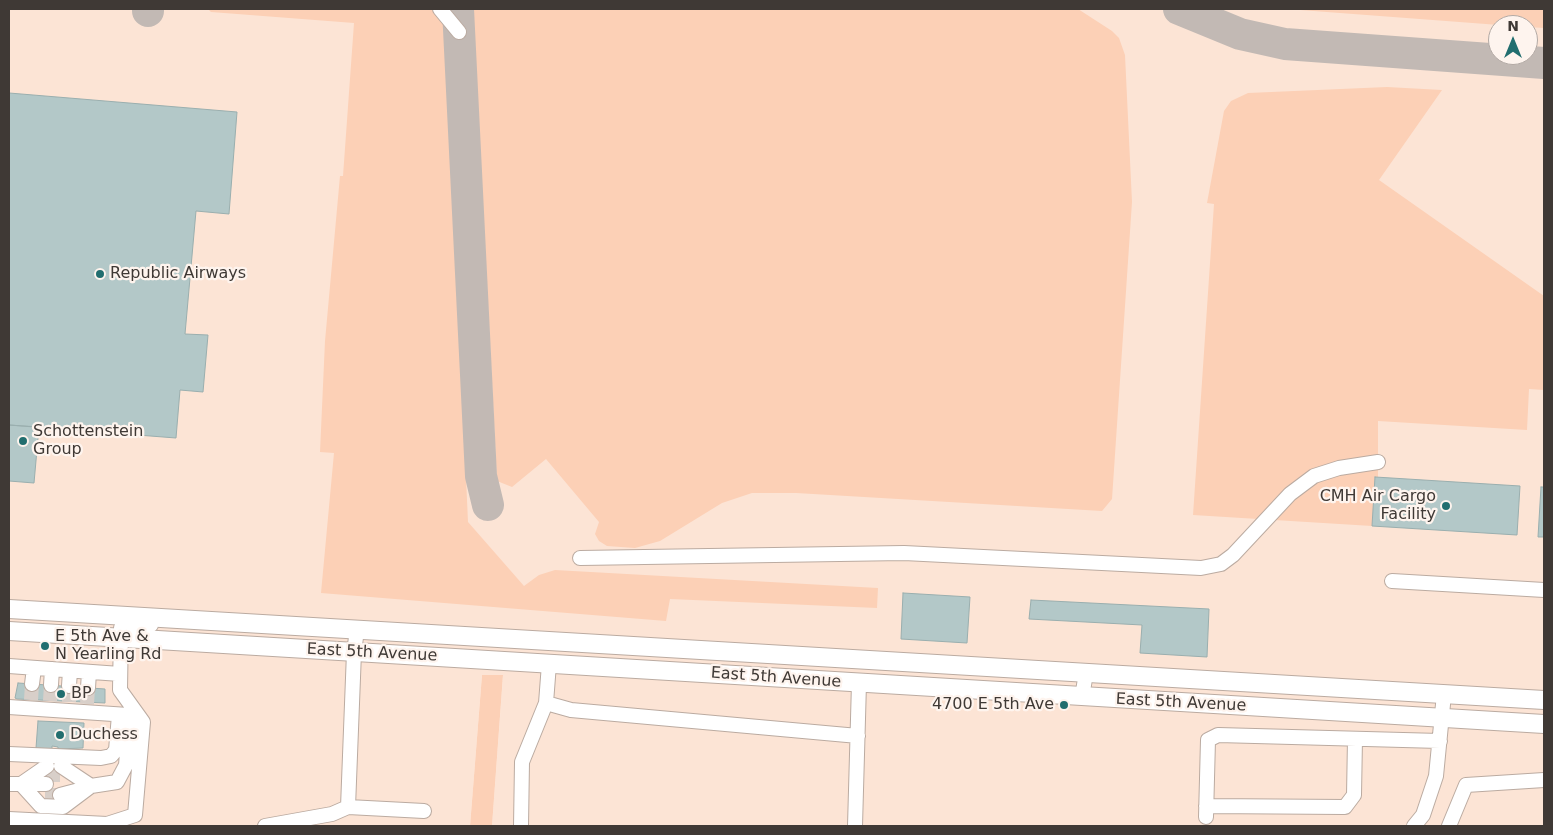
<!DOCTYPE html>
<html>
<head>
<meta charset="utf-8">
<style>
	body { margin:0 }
	#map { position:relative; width:1553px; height:835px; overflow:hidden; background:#fef4ee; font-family:"DejaVu Sans",sans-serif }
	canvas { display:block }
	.frame { position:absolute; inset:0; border:10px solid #3f3935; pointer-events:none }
	.north { position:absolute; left:1488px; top:15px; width:50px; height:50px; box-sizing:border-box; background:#fef4ee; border:1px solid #b2a9a4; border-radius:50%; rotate:0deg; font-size:14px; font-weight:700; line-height:20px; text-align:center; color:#3f3935 }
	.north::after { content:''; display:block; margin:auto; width:18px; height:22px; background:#226e6f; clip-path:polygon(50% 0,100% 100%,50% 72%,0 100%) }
</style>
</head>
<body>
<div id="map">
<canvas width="1553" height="835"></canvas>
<div class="frame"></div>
<div class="north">N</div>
</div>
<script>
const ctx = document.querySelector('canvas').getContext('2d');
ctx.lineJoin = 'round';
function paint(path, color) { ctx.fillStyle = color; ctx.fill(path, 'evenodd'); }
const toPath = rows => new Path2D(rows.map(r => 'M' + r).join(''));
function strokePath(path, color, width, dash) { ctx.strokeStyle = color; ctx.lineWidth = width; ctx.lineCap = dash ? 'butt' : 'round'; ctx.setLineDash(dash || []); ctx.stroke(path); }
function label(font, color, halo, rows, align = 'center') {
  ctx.font = font + ' "DejaVu Sans",sans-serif'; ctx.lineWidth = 4.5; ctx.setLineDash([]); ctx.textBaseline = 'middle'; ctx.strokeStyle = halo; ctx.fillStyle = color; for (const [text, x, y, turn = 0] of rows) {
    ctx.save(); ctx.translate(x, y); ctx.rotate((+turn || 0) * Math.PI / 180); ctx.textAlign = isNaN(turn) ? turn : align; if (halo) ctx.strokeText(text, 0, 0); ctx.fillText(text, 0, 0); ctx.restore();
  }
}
paint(toPath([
	[9,9,1544,9,1544,826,492,826,503,676,482,675,470,826,9,826],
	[1498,25,1528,25,1528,55,1498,55]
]), '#fce4d5');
paint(toPath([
	[208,9,445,9,468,522,524,586,539,575,555,570,878,588,877,608,670,599,666,621,321,593,334,453,320,452,325,341,340,176,343,176,354,23,211,12],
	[473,9,1078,9,1112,31,1119,38,1125,55,1132,202,1112,499,1102,511,796,493,752,493,722,503,660,541,635,548,607,546,599,541,595,534,599,522,546,459,512,487,497,481],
	[1287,9,1544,9,1544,28,1528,27,1528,25,1499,25],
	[1387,87,1442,90,1379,180,1544,296,1544,390,1529,389,1527,430,1378,421,1378,477,1375,478,1372,526,1193,515,1214,204,1207,203,1224,111,1231,101,1248,93],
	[482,675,503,675,492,826,470,826]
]), '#fcd0b6');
strokePath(toPath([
	[458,9,481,476,488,505],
	[1179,9,1240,34,1285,44,1544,63],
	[148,11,148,9]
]), '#c2b9b4', 32);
const building = toPath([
	[9,93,237,112,229,214,196,211,185,334,208,335,203,392,180,390,176,438,9,425,9,93],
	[9,425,39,427,34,483,9,481,9,425],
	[1375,477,1520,486,1517,535,1372,526,1375,477],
	[1541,487,1544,487,1544,537,1538,537,1541,487],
	[903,593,970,597,967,643,901,639,903,593],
	[1031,600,1209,609,1207,657,1140,653,1142,625,1029,619,1031,600],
	[18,683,105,689,105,703,17,699,15,698,18,683],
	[38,721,84,723,83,748,58,749,58,747,52,746,52,749,36,748,38,721]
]);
paint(building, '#b3c8c8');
strokePath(building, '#9aafaf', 1);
strokePath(toPath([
	[31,700,32,684],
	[50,701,51,685],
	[69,702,69,686],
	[87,704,88,688],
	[46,775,60,775],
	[45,795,60,795]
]), '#d8cfc9', 14, [14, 7]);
const minor = toPath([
	[440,9,459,32],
	[580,558,904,553,1201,568,1221,564,1233,555,1290,494,1314,476,1339,468,1378,462],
	[1392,581,1544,590],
	[357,630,354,652,348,807,424,811],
	[9,666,120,674],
	[32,684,34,668],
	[51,685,52,669],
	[69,686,70,671],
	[88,688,89,672],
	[1082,697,1086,673],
	[546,703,571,710,858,736],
	[9,707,128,715],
	[9,754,101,758,111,756,116,750,119,715],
	[61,766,91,786,117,782,126,765,130,716],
	[9,784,46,784],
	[21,784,41,806,63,807,91,786],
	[21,784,47,766],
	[60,795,83,789],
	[1206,806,1345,807,1354,795,1355,739],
	[1206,817,1208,740,1218,735,1440,741],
	[9,819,107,824,135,815,143,722,120,690,121,628,129,625,151,625],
	[265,826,332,814,348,807],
	[521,826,522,762,546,703,549,664],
	[855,826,859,683],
	[1414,826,1423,815,1436,776,1444,694],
	[1449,826,1466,785,1544,780]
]);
const major = toPath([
	[9,609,1544,700],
	[9,631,1544,724]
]);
strokePath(minor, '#bbaba1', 16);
strokePath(major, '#bbaba1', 20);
strokePath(minor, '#fff', 14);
strokePath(major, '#fff', 18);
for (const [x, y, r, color] of [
	[100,274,5,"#226e6f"],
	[23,441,5,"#226e6f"],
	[1446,506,5,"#226e6f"],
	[45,646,5,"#226e6f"],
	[61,694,5,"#226e6f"],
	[1064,705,5,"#226e6f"],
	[60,735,5,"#226e6f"]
]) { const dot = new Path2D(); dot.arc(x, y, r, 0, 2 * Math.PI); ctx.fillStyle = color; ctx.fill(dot); strokePath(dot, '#fef4ee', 2); }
label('16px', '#3f3935', '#fef4ee', [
	["Republic Airways",110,274],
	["Schottenstein",33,432],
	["Group",33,450],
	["CMH Air Cargo",1436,497,"right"],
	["Facility",1436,515,"right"],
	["E 5th Ave &",55,637],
	["N Yearling Rd",55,655],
	["BP",71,694],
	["4700 E 5th Ave",1054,705,"right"],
	["Duchess",70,735]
], 'left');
label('16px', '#3f3935', '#fef4ee', [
	["East 5th Avenue",372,653,3],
	["East 5th Avenue",776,678,4],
	["East 5th Avenue",1181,703,3]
]);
</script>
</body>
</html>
